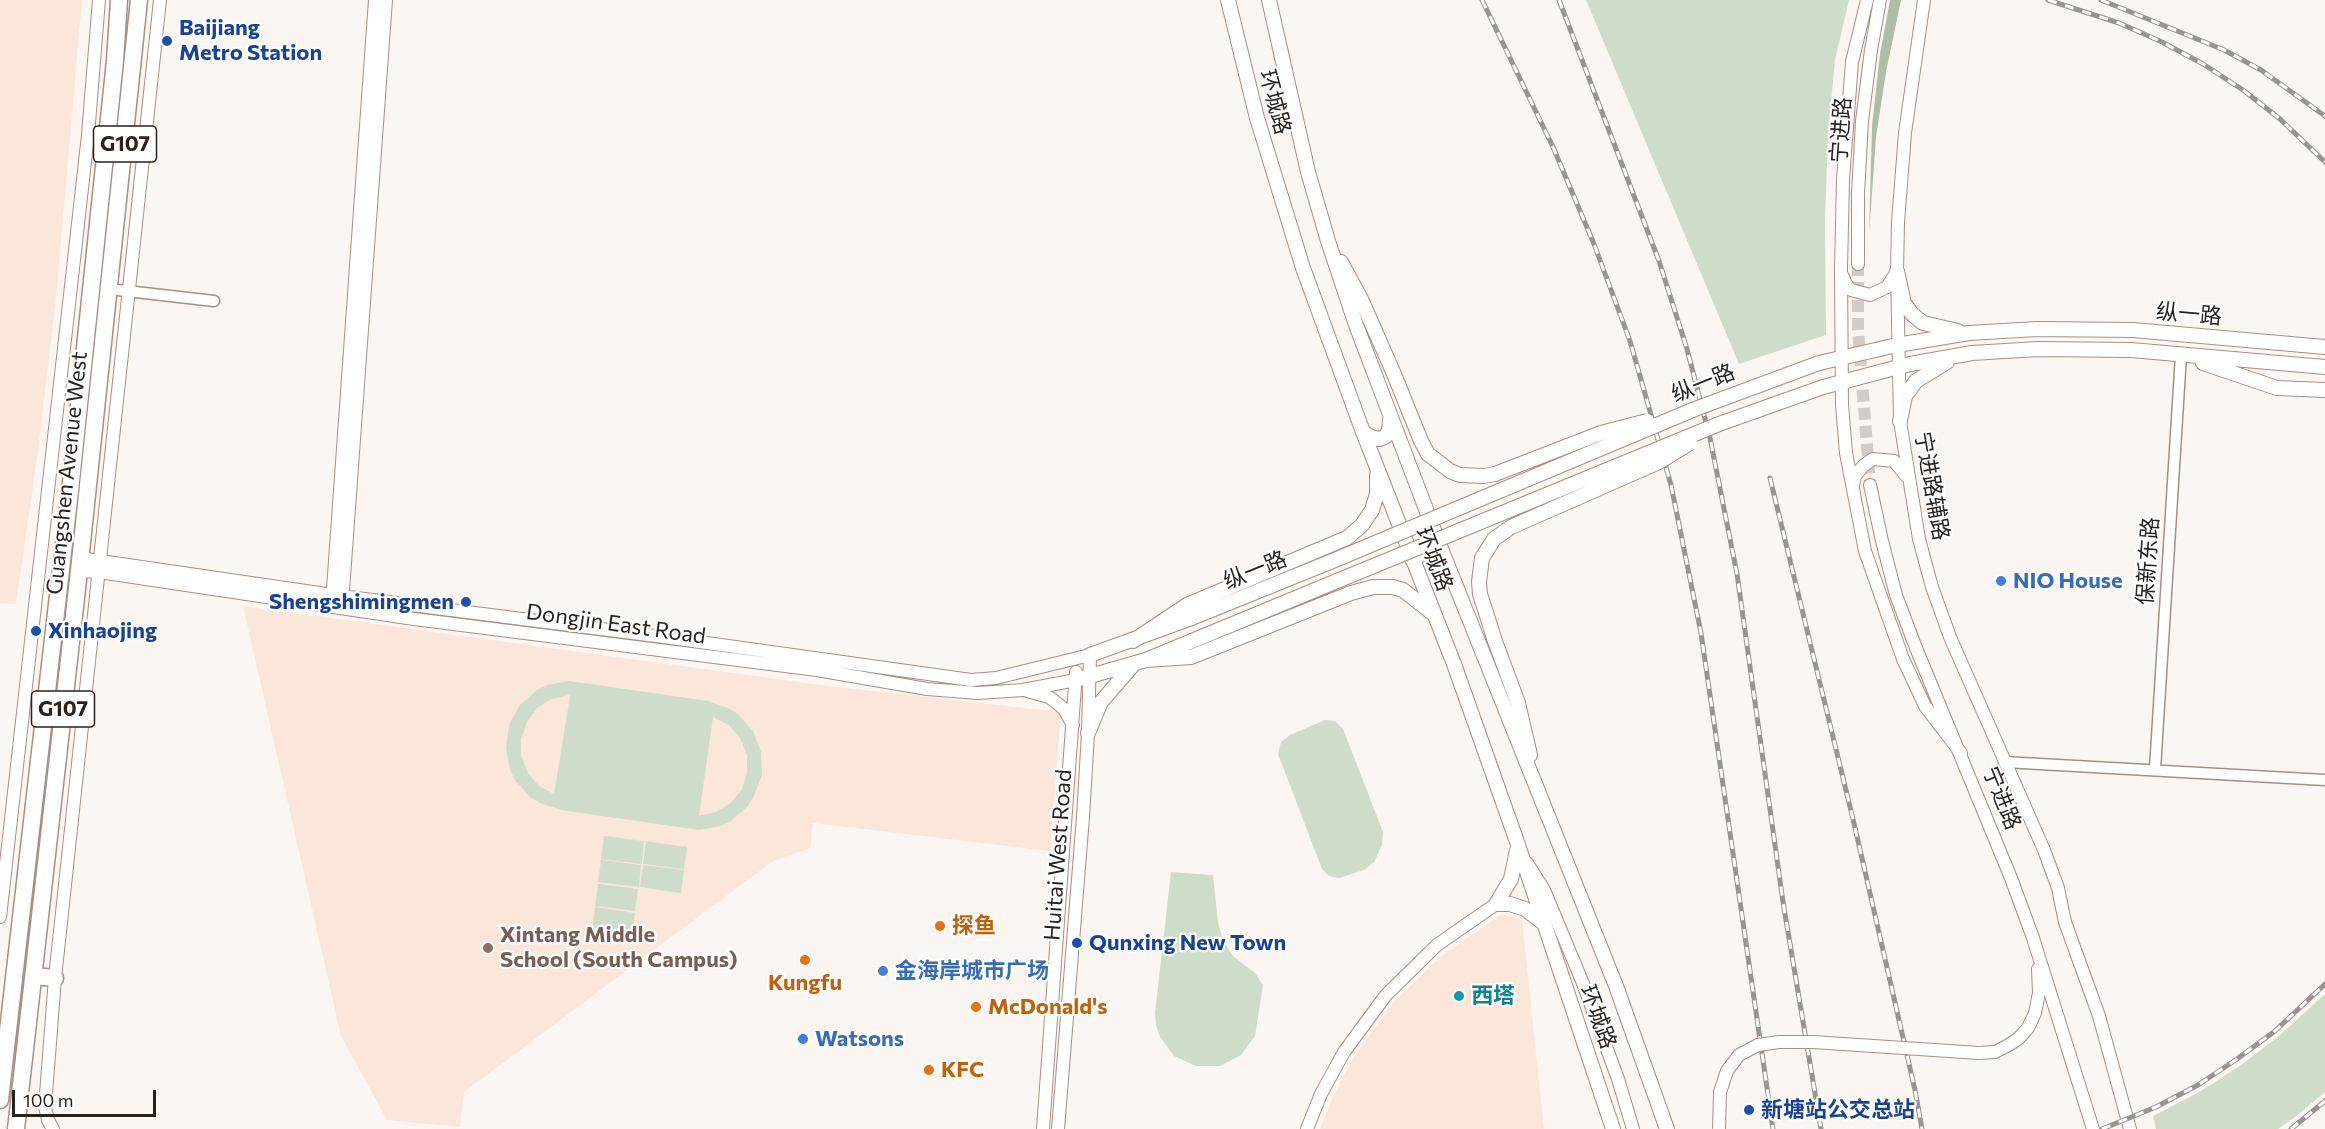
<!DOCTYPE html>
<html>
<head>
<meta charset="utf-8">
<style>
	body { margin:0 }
	#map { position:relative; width:2325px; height:1129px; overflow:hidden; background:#fcf6f3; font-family:Commissioner,sans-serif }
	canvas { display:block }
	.scale { position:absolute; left:12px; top:1090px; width:144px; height:27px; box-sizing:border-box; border:3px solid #2a211b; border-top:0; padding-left:8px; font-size:18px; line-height:21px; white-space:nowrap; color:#2a211b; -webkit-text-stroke:4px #fff; paint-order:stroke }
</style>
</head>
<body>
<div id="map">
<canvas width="2325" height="1129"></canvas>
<div class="scale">100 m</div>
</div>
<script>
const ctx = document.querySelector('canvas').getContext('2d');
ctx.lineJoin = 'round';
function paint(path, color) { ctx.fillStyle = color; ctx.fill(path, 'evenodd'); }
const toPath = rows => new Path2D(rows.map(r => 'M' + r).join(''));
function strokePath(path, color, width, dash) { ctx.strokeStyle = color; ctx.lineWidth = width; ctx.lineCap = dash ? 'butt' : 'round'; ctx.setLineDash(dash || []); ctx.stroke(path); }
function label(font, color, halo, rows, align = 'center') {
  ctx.font = font + ' Commissioner,"Noto Sans SC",sans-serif'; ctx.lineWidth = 4.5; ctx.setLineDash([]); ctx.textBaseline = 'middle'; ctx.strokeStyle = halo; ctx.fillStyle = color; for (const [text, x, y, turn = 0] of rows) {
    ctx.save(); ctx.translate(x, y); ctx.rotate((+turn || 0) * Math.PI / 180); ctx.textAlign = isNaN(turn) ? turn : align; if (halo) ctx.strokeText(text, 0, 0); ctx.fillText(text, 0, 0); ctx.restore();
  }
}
paint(toPath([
	[0,0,82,0,56,298,38,451,16,604,0,603],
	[243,606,828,686,1061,712,1050,851,813,823,810,848,773,861,464,1092,460,1127,387,1120,341,1036],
	[1502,914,1522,920,1544,1129,1320,1129,1332,1099,1353,1058,1394,1002,1444,954]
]), '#fbe6da');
paint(toPath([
	[1586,0,1849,0,1835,60,1828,134,1825,222,1826,335,1739,364],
	[569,681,708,701,728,708,738,714,753,731,761,752,762,775,754,796,748,806,731,821,721,826,699,830,561,810,540,803,530,797,515,780,510,770,506,748,509,725,520,705,537,690,547,685],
	[569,695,570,696,554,794,539,786,528,773,521,756,521,739,527,722,537,708,552,699],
	[713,717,729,725,740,738,747,755,747,773,742,789,731,803,716,812,699,816],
	[1325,720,1335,721,1343,729,1383,832,1382,845,1374,862,1364,870,1339,878,1329,876,1322,869,1278,754,1281,742,1290,735],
	[604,836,644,841,642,864,601,859],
	[646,841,687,847,684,869,643,864],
	[601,860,641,865,639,887,598,882],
	[643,865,684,870,681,893,640,887],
	[1171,872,1213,875,1218,922,1223,940,1233,956,1255,973,1263,985,1255,1036,1241,1055,1220,1066,1196,1066,1174,1056,1160,1037,1156,1025,1155,1013],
	[598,884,638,889,635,911,595,906],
	[595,907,635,913,632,935,592,930],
	[2325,994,2325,1092,2295,1117,2278,1129,2156,1129,2153,1116,2201,1091,2241,1065,2279,1036]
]), '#ceddc9');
paint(toPath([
	[1890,0,1901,0,1886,72,1876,137,1869,235,1872,126,1880,54]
]), '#acbfa6');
strokePath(toPath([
	[1858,264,1858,329,1870,485]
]), '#d2cbc8', 12, [12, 6]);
const minor = toPath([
	[109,289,214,301],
	[2004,762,2325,780],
	[2155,769,2181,355]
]);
const tertiary = toPath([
	[1867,0,1852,62,1843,179,1841,269,1842,405,1846,453,1865,551,1903,659,1925,706,1961,753],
	[1924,0,1905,133,1898,222,1897,271,1900,421,1919,539,1932,587,1950,637,2044,850,2058,888,2065,922,2099,1016,2130,1129],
	[1858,264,1858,193,1862,121,1871,50,1880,0],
	[1841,273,1846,284,1851,290,1870,295,1887,287,1896,273],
	[1870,485,1882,541,1896,595,1916,648,2011,878,2033,938,2093,1129],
	[1853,486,1855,476,1863,466,1873,459,1894,461,1906,476],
	[80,558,333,595,664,637,971,680,996,678,1090,655,1088,733,1083,817,1058,1129],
	[79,571,99,572,414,619,817,670,927,689,978,693,1023,690,1076,680],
	[332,603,375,0],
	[342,604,386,0],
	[1027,691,1049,697,1057,703,1064,709,1073,725],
	[1527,863,1544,890,1582,981,1618,1079,1633,1129],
	[0,917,88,135,99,0],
	[1979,1053,1995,1052,2007,1046,2018,1039,2028,1028,2035,1013,2039,993,2038,969],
	[53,1129,48,1120,45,1107,55,978,160,0],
	[1043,1129,1076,672],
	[1307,1129,1321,1094,1344,1052,1386,995,1437,945,1496,904]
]);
const secondary = toPath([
	[1228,0,1257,118,1303,268,1363,432,1454,664,1516,839,1613,1129],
	[1269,0,1308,172,1328,241,1356,325,1440,546,1616,986,1667,1129],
	[1341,262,1361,299,1394,374],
	[1897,271,1904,303,1912,314,1923,323,1958,331],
	[1819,363,1897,345,1969,333,2037,329,2133,330,2325,347],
	[2203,363,2277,388,2325,390],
	[1823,387,1910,364,1972,353,2038,349,2131,350,2325,367],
	[1900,421,1905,396,1916,381,1947,362],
	[1363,432,1373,438,1380,439,1386,436,1389,430,1390,420],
	[1412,559,1440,546],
	[1133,641,1187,605,1347,538,1362,525,1372,510,1377,494,1377,475],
	[1495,641,1518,703,1530,755],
	[1090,655,1189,619,1330,562],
	[1146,660,1191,657,1351,593,1373,587,1393,587,1403,590,1431,612],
	[1076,680,1146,660,1337,581],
	[1088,733,1101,702,1133,665],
	[1496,904,1511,879,1517,850],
	[1496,904,1510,904,1525,909,1542,922]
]);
const trunk = toPath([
	[34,976,55,978],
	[0,1100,70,491,115,61,119,0],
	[16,1129,79,571,139,0]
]);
strokePath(minor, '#a78f81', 13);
strokePath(tertiary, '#a78f81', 14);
strokePath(secondary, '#a78f81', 16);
strokePath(trunk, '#a78f81', 19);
strokePath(minor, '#fff', 10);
strokePath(tertiary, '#fff', 12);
strokePath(secondary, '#fff', 14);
strokePath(trunk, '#fff', 16);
const rail = toPath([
	[1482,0,1553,147,1594,244,1630,341,1671,485,1701,633,1773,1129],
	[1559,0,1659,261,1687,349,1710,438,1737,574,1783,902,1821,1129],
	[2048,0,2119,23,2162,42,2203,64,2243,90,2280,119,2325,162],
	[2101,0,2224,50,2261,70,2325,116],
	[1770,478,1853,819,1915,1090,1922,1129],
	[2102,1129,2156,1107,2198,1085,2237,1059,2275,1031,2325,984],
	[2291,1129,2325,1101]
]);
strokePath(rail, '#9a938e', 5);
strokePath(rail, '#fff', 3, [9]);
const tertiaryBridge = toPath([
	[1719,1129,1720,1092,1727,1071,1739,1055,1758,1045,1779,1042,1813,1042,1979,1053]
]);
const secondaryBridge = toPath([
	[1394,374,1421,441,1428,454,1450,471,1460,475,1484,476,1495,474,1601,433,1647,421],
	[1330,562,1695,409,1819,363],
	[1337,581,1719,424,1823,387],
	[1495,641,1480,594,1479,582,1482,558,1494,539,1511,527,1659,462,1690,443]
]);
strokePath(tertiaryBridge, '#a78f81', 14, []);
strokePath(secondaryBridge, '#a78f81', 16, []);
strokePath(tertiaryBridge, '#fff', 12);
strokePath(secondaryBridge, '#fff', 14);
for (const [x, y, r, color] of [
	[167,41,6,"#1a4fb4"],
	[2001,581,6,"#3f7fe0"],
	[466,602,6,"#1a4fb4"],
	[36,631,6,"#1a4fb4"],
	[940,926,6,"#e8710a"],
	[1077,943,6,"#1a4fb4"],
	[488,948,6,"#8d6e63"],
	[805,960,6,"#e8710a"],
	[883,971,6,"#3f7fe0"],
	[1459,996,6,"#0f9aa8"],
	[976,1007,6,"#e8710a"],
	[803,1039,6,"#3f7fe0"],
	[929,1070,6,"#e8710a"],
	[1749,1110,6,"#1a4fb4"]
]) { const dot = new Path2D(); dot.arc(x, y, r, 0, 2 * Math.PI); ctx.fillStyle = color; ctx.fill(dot); strokePath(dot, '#fff', 2); }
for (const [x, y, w] of [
	[125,144,63],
	[63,709,63]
]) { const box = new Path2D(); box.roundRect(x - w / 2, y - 18, w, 36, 4.5); ctx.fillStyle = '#fff'; ctx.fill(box); strokePath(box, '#2a211b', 1.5); }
label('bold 21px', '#2a211b', null, [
	["G107",125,144],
	["G107",63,709]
]);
label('bold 22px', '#164399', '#fff', [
	["Baijiang",179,28],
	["Metro Station",179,53],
	["Shengshimingmen",454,602,"right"],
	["Xinhaojing",48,631],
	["Qunxing New Town",1089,943],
	["新塘站公交总站",1761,1110]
], 'left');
label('22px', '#2a211b', '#fff', [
	["环城路",1275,102,75],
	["宁进路",1841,130,-86],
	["纵一路",2189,314,5],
	["纵一路",1703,383,-22],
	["Guangshen Avenue West",67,473,-84],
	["宁进路辅路",1932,486,80],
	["环城路",1434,559,69],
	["保新东路",2148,561,-86],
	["纵一路",1255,570,-22],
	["Dongjin East Road",616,624,8],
	["宁进路",2002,798,68],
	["Huitai West Road",1058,855,-86],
	["环城路",1598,1017,70]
]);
label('bold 22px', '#366cbe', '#fff', [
	["NIO House",2013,581],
	["金海岸城市广场",895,971],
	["Watsons",815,1039]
], 'left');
label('bold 22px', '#c56008', '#fff', [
	["探鱼",952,926],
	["Kungfu",805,983,"center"],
	["McDonald's",988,1007],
	["KFC",941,1070]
], 'left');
label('bold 22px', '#785e54', '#fff', [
	["Xintang Middle",500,935],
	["School (South Campus)",500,960]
], 'left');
label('bold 22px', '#0d838f', '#fff', [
	["西塔",1471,996]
], 'left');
</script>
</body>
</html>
